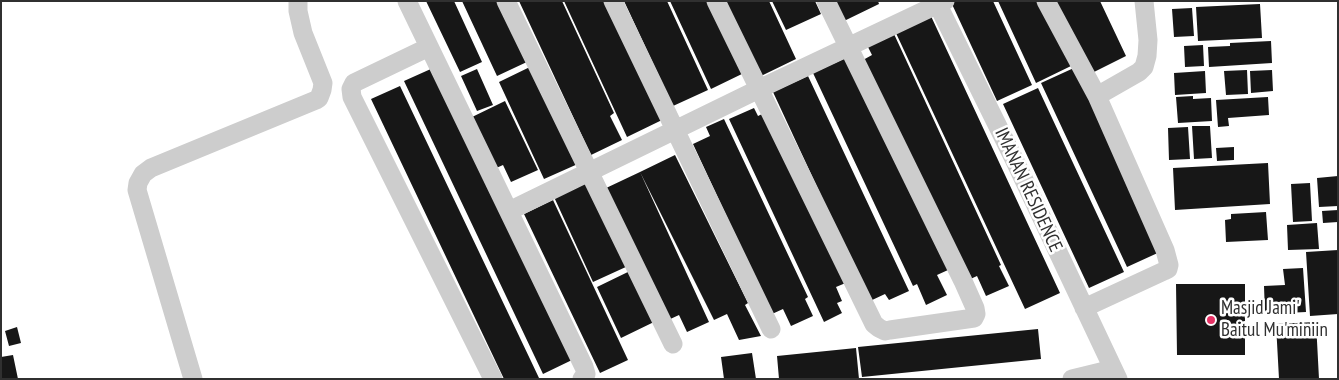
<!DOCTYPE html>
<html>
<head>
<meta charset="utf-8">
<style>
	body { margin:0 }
	#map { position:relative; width:1339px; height:380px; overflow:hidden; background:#fff; font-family:"PT Sans Narrow",sans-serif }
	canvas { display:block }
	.frame { position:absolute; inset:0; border:2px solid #303030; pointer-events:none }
</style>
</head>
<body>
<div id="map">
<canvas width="1339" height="380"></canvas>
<div class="frame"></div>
</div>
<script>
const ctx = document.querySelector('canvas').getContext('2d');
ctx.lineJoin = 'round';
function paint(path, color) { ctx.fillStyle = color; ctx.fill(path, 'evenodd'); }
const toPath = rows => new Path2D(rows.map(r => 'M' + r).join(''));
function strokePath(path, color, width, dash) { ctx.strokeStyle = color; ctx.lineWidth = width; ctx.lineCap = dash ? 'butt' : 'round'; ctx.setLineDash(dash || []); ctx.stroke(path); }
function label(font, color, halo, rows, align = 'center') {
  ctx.font = font + ' "PT Sans Narrow",sans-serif'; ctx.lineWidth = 5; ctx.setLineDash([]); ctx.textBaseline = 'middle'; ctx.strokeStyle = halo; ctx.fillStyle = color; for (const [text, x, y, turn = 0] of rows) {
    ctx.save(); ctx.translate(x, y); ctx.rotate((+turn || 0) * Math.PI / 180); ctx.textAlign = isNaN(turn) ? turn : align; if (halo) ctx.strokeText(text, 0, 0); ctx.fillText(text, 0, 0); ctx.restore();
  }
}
paint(toPath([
	[426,1,454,1,482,62,460,72],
	[462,1,504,1,529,61,497,76],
	[519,1,562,1,614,113,610,116,622,140,591,155],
	[564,1,607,1,662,120,627,137],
	[624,1,667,1,708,90,673,106],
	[670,1,712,1,746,72,711,89],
	[726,1,769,1,796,59,761,76],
	[772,1,815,1,821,14,786,30],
	[835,1,878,1,879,4,844,21],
	[953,1,993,1,1032,85,997,101,951,2],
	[998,1,1041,1,1071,66,1036,83],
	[1056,1,1100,1,1126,56,1092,73],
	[1260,4,1262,38,1198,41,1196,7],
	[1192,8,1194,36,1174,37,1172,9],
	[930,14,1060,293,1025,309,895,31],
	[894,34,1001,265,999,266,1009,286,986,296,977,276,966,281,863,60,872,55,868,47],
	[1271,41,1272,63,1209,67,1208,47,1230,46,1230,43],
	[1203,45,1204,66,1185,67,1184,46],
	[848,57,948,270,937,275,947,295,926,305,917,284,913,286,813,73],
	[534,65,580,163,544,179,499,82],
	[1076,67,1162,251,1127,267,1041,83],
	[433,68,572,360,543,374,404,81],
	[477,69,493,105,477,111,461,76],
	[1247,70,1248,94,1226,95,1224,71],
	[1272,70,1273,91,1251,93,1250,71],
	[1205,71,1206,93,1175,95,1174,73],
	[808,76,909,291,889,300,885,294,870,301,773,92],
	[400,86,530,359,539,378,537,379,504,379,371,99],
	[1038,88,1124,272,1089,288,1003,104],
	[1193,96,1193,99,1211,98,1212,121,1178,123,1176,97],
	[1268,97,1269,115,1228,118,1229,126,1218,127,1216,100],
	[505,101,538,170,511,182,503,165,494,169,470,118],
	[754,108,758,116,768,111,848,282,836,287,842,301,837,303,842,313,824,322,729,119],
	[724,119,808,297,805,299,813,316,791,326,783,309,772,314,693,144,710,136,706,127],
	[1192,126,1210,126,1212,158,1194,159],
	[1188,127,1190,159,1169,160,1168,128],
	[1234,147,1234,160,1217,161,1216,148],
	[675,155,748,303,745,305,761,336,739,340,727,314,714,320,640,172],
	[1268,163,1270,204,1175,210,1173,168],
	[640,172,709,322,687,332,679,315,666,321,604,189],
	[1338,176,1338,206,1319,207,1317,178],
	[589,181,628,266,593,282,554,197],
	[1310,183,1312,221,1293,222,1291,184],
	[553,200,628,360,600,373,524,214],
	[1338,210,1338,222,1323,223,1322,211],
	[1266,212,1268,240,1226,242,1225,220,1231,219,1231,214],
	[1317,223,1319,249,1288,250,1287,225],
	[1338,250,1338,314,1310,316,1306,252],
	[1303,268,1306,312,1265,314,1264,286,1285,285,1283,269],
	[632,270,656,321,621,338,597,287],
	[1176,284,1245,284,1245,355,1177,355],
	[1316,322,1319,379,1279,379,1276,324],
	[17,327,21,343,9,346,5,331],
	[1038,329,1041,359,862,377,858,347],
	[856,348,859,379,779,379,777,356],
	[752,353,756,379,724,379,721,357],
	[13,355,18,379,1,379,1,357]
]), '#171717');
strokePath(toPath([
	[407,1,584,367,586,374,582,379],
	[506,1,673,344],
	[613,1,771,329],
	[716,1,874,324,879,328,885,331,890,330,974,318,976,314,975,308,963,281,826,1],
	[936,1,1014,159,1118,379],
	[1046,1,1097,96,1165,250,1169,265,1168,269,1164,271,1084,308],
	[429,47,354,83,351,89,352,97,493,379],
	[1097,96,1139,72,1144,67,1147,56,1148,40,1144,1],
	[509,211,759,89,945,1],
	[193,379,137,190,138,183,143,174,151,168,316,100,319,98,322,90,323,83,303,33,298,11,298,1],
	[1072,379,1113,369]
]), '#cdcdcd', 19);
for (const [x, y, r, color] of [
	[1211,320,5,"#e63265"]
]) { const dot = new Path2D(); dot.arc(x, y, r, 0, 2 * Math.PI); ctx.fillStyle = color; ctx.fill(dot); strokePath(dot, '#fff', 2); }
label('19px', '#303030', '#fff', [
	["IMANAN RESIDENCE",1028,190,65]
]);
label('19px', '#303030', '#fff', [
	["Masjid Jami'",1221,309],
	["Baitul Mu'miniin",1221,331]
], 'left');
</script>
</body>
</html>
